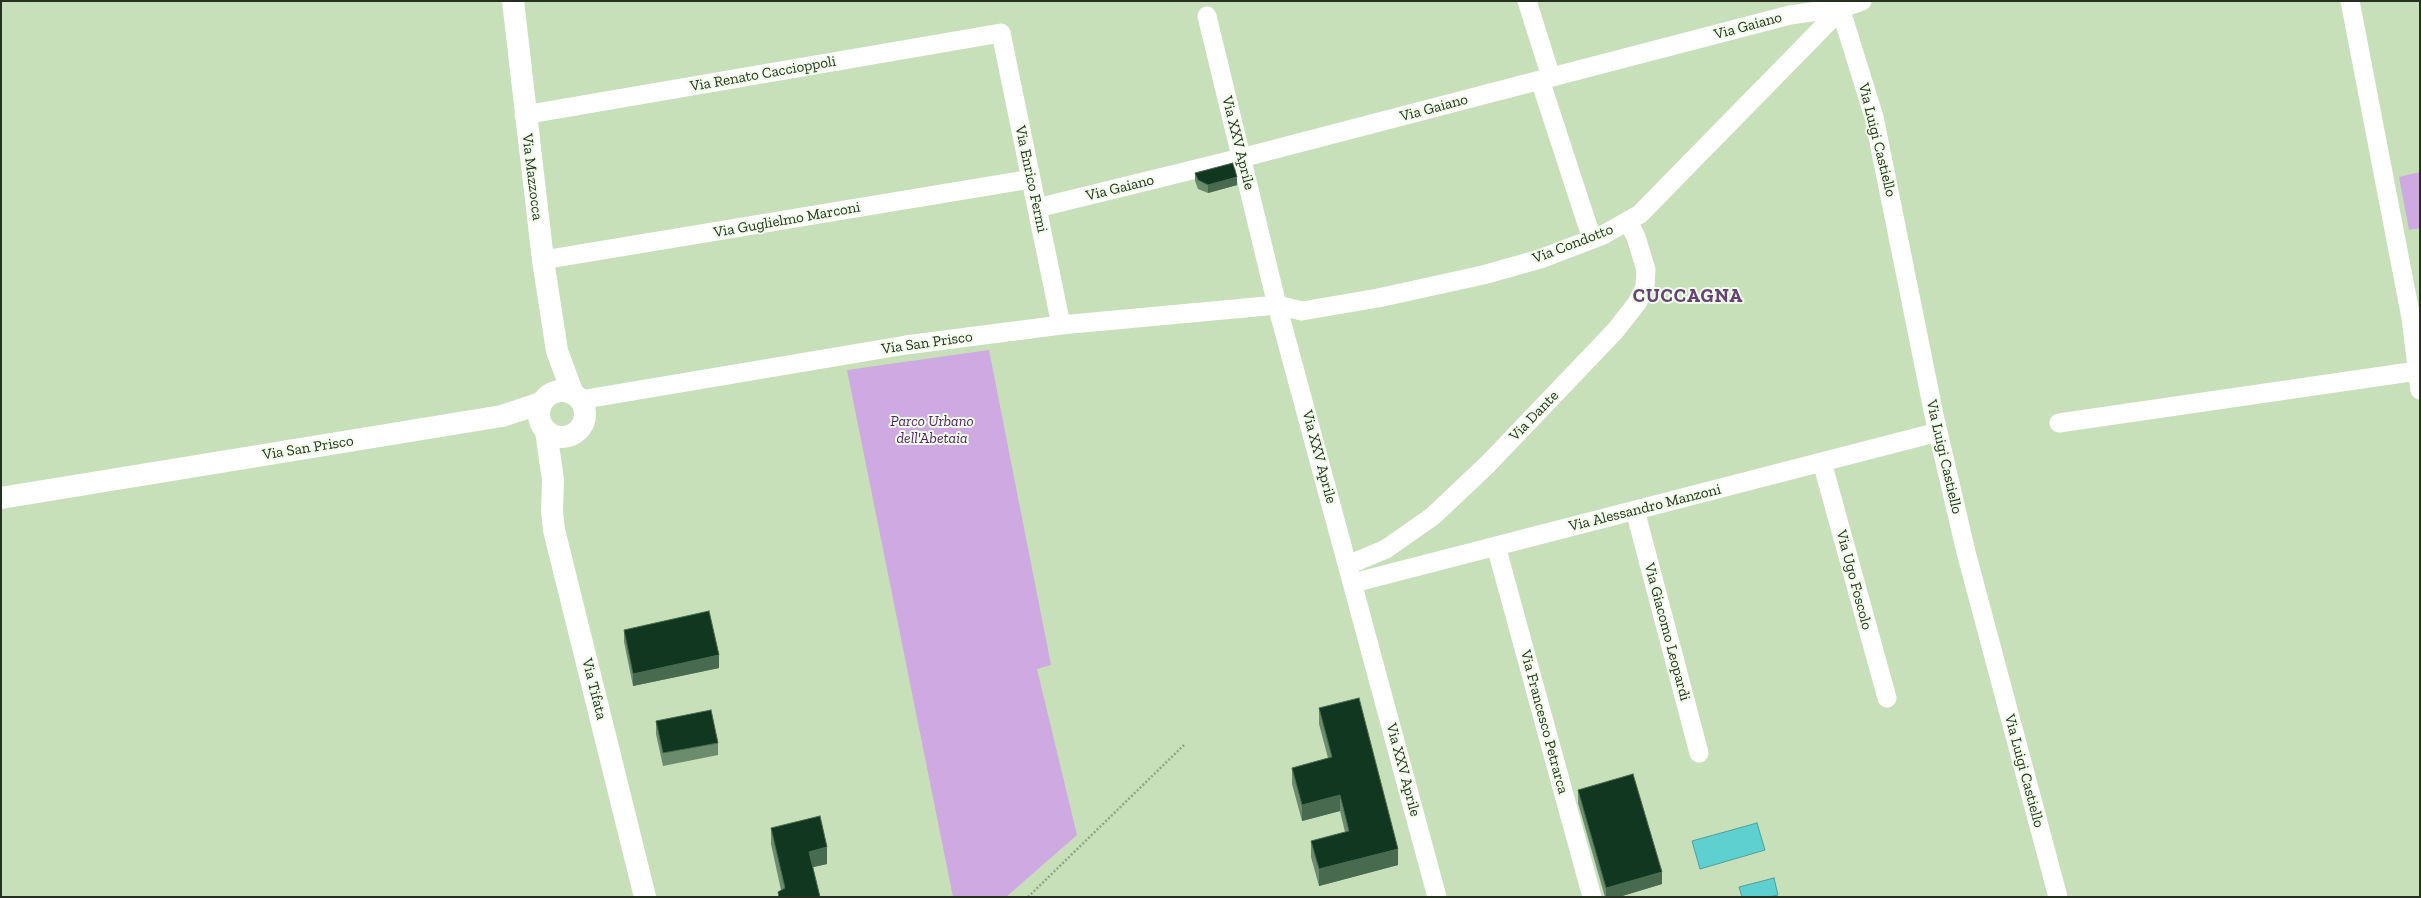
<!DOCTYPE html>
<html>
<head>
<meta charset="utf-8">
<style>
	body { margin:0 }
	#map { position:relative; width:2421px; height:898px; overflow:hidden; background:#c7e0ba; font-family:"Zilla Slab",serif }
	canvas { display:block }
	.frame { position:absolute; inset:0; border:2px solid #263021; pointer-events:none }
</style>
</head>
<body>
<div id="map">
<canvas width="2421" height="898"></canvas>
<div class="frame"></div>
</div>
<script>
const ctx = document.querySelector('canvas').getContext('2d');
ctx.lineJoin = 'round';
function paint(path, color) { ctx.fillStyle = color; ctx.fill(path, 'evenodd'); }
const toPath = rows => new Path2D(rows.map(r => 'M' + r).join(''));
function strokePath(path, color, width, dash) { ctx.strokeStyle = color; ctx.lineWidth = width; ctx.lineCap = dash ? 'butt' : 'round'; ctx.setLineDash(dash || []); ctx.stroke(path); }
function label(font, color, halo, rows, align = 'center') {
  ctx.font = font + ' "Zilla Slab",serif'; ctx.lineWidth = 4; ctx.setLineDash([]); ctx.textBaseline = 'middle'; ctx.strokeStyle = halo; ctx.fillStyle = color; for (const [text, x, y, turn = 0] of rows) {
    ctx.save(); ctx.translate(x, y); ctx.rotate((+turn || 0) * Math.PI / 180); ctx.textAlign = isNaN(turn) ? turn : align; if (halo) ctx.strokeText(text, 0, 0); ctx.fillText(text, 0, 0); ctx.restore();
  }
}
paint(toPath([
	[2420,172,2420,228,2409,230,2399,177],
	[989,350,1051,665,1037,669,1077,835,1006,897,953,897,847,370]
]), '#cfa9e1');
const water = toPath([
	[1757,823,1765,850,1700,869,1692,841,1757,823],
	[1774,878,1778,895,1769,897,1742,897,1739,887,1774,878]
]);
paint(water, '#5ed0cf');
strokePath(water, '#4da09b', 1);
strokePath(toPath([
	[1028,897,1184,745]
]), '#90a486', 2.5, [2, 2]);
strokePath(toPath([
	[1527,1,1551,77],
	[2350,1,2411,318],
	[1845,7,1862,1],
	[1842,14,1874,117,1934,415,1966,552,2058,897],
	[1207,16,1277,305,1437,897],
	[1540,80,1592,239],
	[524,115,1001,33,1061,325],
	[1037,208,1241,158,1790,15,1832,9],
	[543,260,1031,179],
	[2420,316,2411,318,2420,390],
	[580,400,906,345,1061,325,1277,305,1302,311,1378,298,1483,275,1540,259,1603,235,1640,214,1836,14],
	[2059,423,2417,371],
	[1822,462,1887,698],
	[1635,510,1699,753],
	[1496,546,1592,897],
	[1348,565,1386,549,1433,516,1488,464,1615,331,1637,303,1645,287,1646,270,1636,237,1628,221],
	[1353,583,1938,432]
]), '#fff', 19);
strokePath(toPath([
	[513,1,543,260,557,351,573,394],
	'539 414a23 23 0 1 1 46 0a23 23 0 1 1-46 0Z',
	[546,431,553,480,552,511,554,530,645,897],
	[1,498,502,416,541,403]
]), '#fff', 22);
paint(toPath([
	[1195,173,1237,185,1208,193,1198,189,1195,181],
	[624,630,719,668,633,686,624,642],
	[1319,708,1398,865,1319,886,1311,857,1311,841,1345,832,1340,811,1302,821,1292,784,1292,768,1328,758,1319,724],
	[656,721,718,743,718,755,663,766,656,734],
	[1578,790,1662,884,1619,897,1605,897,1578,803],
	[771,828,827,864,813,867,820,897,778,897,778,892,781,890,771,844]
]), '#6c8c6e');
paint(toPath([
	[1237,177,1237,185,1208,193,1208,185],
	[719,655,719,668,633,686,633,674],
	[1340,795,1340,811,1302,821,1302,805],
	[827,847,827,864,809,868,809,852],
	[1398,849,1398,865,1319,886,1319,869],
	[1662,872,1662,884,1619,897,1606,897,1606,888]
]), '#486a4f');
const building = toPath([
	[1233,163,1237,177,1208,185,1198,180,1195,173,1233,163],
	[709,611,719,655,633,674,624,630,709,611],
	[1359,698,1398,849,1319,869,1311,841,1349,831,1340,795,1302,805,1292,768,1332,757,1319,708,1359,698],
	[711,710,718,743,663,753,656,721,711,710],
	[1633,774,1662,872,1606,888,1578,790,1633,774],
	[820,816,827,847,809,852,820,897,779,897,778,892,785,888,771,828,820,816]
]);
paint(building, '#113721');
strokePath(building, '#486a4f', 1);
label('15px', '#263021', '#f0fde9', [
	["Via Gaiano",1748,26,-15],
	["Via Renato Caccioppoli",763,74,-10],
	["Via Gaiano",1434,108,-15],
	["Via Luigi Castiello",1877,140,76],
	["Via XXV Aprile",1238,143,76],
	["Via Mazzocca",532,177,83],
	["Via Enrico Fermi",1031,179,78],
	["Via Gaiano",1120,188,-14],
	["Via Guglielmo Marconi",787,220,-10],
	["Via Condotto",1573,244,-21],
	["Via San Prisco",927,343,-8],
	["Via Dante",1534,416,-46],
	["Via San Prisco",308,448,-9],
	["Via XXV Aprile",1319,457,75],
	["Via Luigi Castiello",1944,457,77],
	["Via Alessandro Manzoni",1645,508,-14],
	["Via Ugo Foscolo",1854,580,75],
	["Via Giacomo Leopardi",1667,632,75],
	["Via Tifata",594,689,76],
	["Via Francesco Petrarca",1544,722,75],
	["Via XXV Aprile",1403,770,75],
	["Via Luigi Castiello",2024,771,75]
]);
label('italic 15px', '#541d69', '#f0fde9', [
	["Parco Urbano",932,422],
	["dell'Abetaia",932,439]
]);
ctx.letterSpacing = '1px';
label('bold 19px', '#684179', '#f0fde9', [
	["CUCCAGNA",1688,297]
]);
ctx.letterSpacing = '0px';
</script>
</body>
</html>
